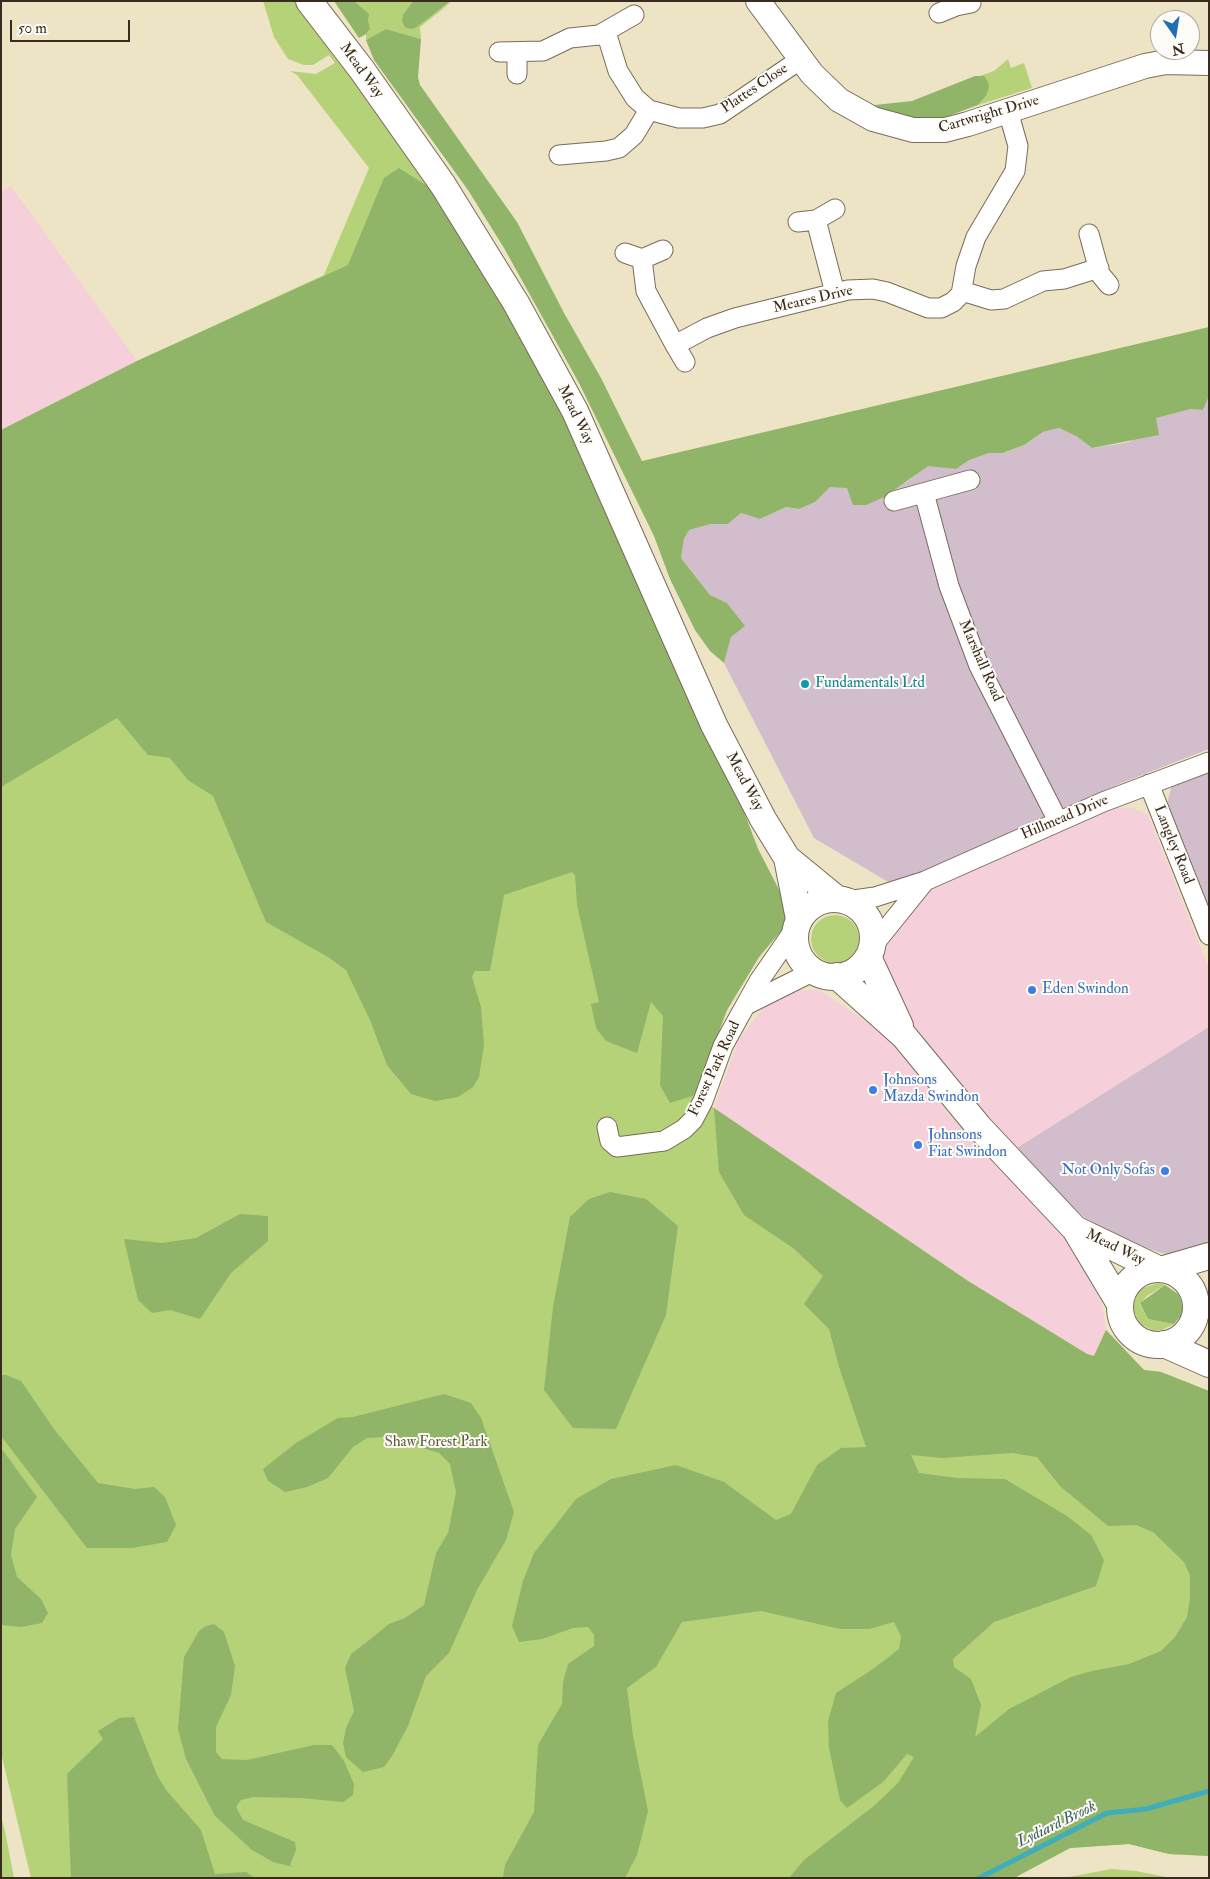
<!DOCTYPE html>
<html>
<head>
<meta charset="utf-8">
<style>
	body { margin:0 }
	#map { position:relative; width:1210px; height:1879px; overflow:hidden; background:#ede4c5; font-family:"IM FELL Double Pica",serif }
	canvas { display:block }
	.frame { position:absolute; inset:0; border:2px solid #3b2a1e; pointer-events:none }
	.north { position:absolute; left:1150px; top:10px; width:50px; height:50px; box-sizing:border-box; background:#fdfcf7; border:1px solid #afa8a0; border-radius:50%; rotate:167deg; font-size:14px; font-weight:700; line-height:20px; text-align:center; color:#3b2a1e }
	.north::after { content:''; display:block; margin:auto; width:18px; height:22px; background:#1f6fb2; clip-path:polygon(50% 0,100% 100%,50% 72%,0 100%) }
	.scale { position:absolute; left:10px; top:20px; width:120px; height:22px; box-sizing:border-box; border:2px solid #3b2a1e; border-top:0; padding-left:6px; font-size:15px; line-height:18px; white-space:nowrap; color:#3b2a1e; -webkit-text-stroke:4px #fdfcf7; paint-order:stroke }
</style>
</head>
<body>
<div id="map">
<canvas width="1210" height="1879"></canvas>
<div class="frame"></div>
<div class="north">N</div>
<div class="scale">50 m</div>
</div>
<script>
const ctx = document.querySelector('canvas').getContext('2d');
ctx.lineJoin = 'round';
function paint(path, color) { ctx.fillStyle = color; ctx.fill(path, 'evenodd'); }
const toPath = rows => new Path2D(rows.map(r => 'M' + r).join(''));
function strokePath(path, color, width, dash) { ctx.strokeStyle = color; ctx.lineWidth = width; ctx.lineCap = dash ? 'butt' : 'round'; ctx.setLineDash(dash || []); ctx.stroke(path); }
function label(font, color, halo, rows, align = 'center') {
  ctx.font = font + ' "IM FELL Double Pica",serif'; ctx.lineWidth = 4; ctx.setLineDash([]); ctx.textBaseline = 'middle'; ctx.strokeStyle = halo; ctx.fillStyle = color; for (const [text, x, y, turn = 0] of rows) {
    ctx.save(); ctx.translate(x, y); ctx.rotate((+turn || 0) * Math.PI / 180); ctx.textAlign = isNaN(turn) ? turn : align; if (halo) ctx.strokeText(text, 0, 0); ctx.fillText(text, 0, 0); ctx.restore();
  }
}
paint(toPath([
	[11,186,137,361,1,430,1,191],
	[1115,808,1133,808,1148,815,1209,969,1209,1027,1017,1148,934,1054,911,1022,885,969,884,955,889,943,930,891,1035,841],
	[798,990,820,990,884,1034,947,1112,1064,1236,1099,1287,1106,1330,1094,1356,1087,1354,968,1281,714,1108,739,1039,766,1005]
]), '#f5cfda');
paint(toPath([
	[1209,396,1209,749,1119,784,895,886,814,838,724,663,731,637,744,626,727,603,710,595,681,558,684,539,689,530,711,524,728,524,741,513,760,519,786,507,799,509,815,502,830,487,905,483,928,465,956,469,968,460,989,453,1004,453,1024,445,1043,432,1059,428,1076,436,1092,448,1130,442,1155,418,1191,409,1203,410],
	[1209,772,1209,915,1167,804,1172,785],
	[1209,1027,1209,1247,1179,1255,1165,1254,1125,1241,1084,1217,1056,1192,1017,1148]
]), '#d1bdcb');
paint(toPath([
	[263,1,294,1,334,51,331,53,338,62,340,60,432,189,736,791,758,849,791,913,791,919,759,957,727,1010,695,1095,968,1281,1087,1354,1094,1356,1106,1330,1144,1370,1161,1372,1209,1391,1209,1856,1169,1854,1129,1844,1070,1848,1014,1878,31,1878,1,1753,1,430,137,361,324,275,369,168,297,75,290,71,316,74,335,63,329,55,313,65,304,65,288,59,274,37],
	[354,1,413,1,409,8,410,29,453,1,420,27,421,39,386,29,366,40,366,34,370,29,368,19,363,9],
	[1008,59,1011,68,1024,63,1032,88,978,105,986,96,984,77,980,76,994,71],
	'811 939a24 24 0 1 1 48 0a24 24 0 1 1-48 0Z',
	[1158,1283,1165,1285,1147,1296,1140,1304,1148,1319,1174,1324,1162,1330,1154,1331,1140,1324,1133,1309,1137,1293,1143,1288],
	[1,1817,5,1831,14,1878,1,1878],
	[1111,1869,1136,1871,1171,1878,1064,1878]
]), '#b6d278');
paint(toPath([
	[334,1,354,1,369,14,368,19,370,29,366,34,359,38],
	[413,1,451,1,415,28,410,29,405,27,402,21,403,15],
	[386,29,421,39,418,77,420,85,517,222,564,313,601,378,642,461,1209,327,1209,396,1203,410,1191,409,1156,418,1159,435,1092,448,1076,436,1059,428,1043,432,1024,445,1003,453,989,453,969,460,956,469,928,466,884,497,866,505,853,505,847,488,830,487,815,502,799,509,786,507,760,519,741,513,728,524,711,524,689,530,684,539,681,558,710,595,727,603,745,626,731,637,724,663,710,651,695,630,670,579,654,536,579,383,504,248,468,190,374,60,366,40],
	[975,76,984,76,988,82,989,87,986,96,978,105,943,118,929,122,881,113,875,105,912,101],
	[399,168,432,189,443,200,554,394,736,791,758,849,791,913,791,919,759,957,727,1010,695,1095,670,1103,660,1085,663,1016,651,1002,637,1053,606,1041,596,1028,591,1004,599,1002,577,905,575,875,572,872,504,895,490,971,475,971,472,977,481,1007,484,1045,479,1077,473,1087,458,1097,435,1101,411,1094,387,1065,370,1020,346,970,328,957,266,922,213,796,188,780,170,758,148,755,117,718,1,787,1,430,137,361,348,265,384,178],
	[714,1108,968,1281,1087,1354,1094,1356,1106,1330,1144,1370,1161,1372,1209,1391,1209,1856,1169,1854,1129,1844,1070,1848,1014,1878,789,1878,804,1860,875,1805,898,1783,914,1757,907,1754,883,1782,847,1808,840,1800,829,1748,828,1721,836,1693,873,1669,899,1649,901,1636,894,1622,869,1629,840,1629,761,1611,682,1622,656,1667,627,1688,633,1736,648,1811,637,1855,625,1878,503,1878,505,1865,534,1812,538,1745,562,1704,563,1682,568,1664,594,1646,594,1635,588,1627,573,1628,542,1639,519,1642,512,1626,523,1581,534,1553,576,1499,611,1479,676,1465,724,1482,776,1520,791,1514,817,1465,841,1448,866,1447,840,1370,829,1329,804,1304,823,1276,793,1248,744,1215,719,1172],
	[1012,1453,1037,1457,1060,1486,1108,1526,1136,1525,1153,1532,1184,1562,1190,1575,1190,1599,1187,1617,1175,1637,1161,1651,1129,1664,1092,1671,1071,1677,1009,1709,975,1737,981,1705,971,1679,954,1667,953,1659,994,1622,1096,1586,1104,1560,1091,1535,1067,1516,1005,1479,958,1478,919,1473,911,1455,942,1458],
	[610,1192,646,1199,678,1226,666,1315,616,1429,573,1428,544,1390,553,1307,570,1217,589,1199],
	[240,1214,268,1216,268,1241,231,1273,200,1319,170,1310,152,1313,138,1300,124,1239,162,1243,196,1238],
	[1165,1285,1178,1294,1181,1300,1183,1313,1174,1324,1148,1319,1140,1303],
	[1,1375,6,1375,21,1381,54,1429,98,1483,135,1489,154,1487,165,1497,176,1525,167,1542,132,1548,87,1548,1,1436],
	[444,1394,471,1403,481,1418,514,1512,506,1540,477,1590,449,1653,426,1676,408,1726,392,1756,384,1767,363,1772,346,1757,343,1743,346,1728,354,1711,345,1668,351,1654,368,1641,389,1624,405,1618,424,1605,436,1553,448,1533,456,1492,450,1464,439,1453,387,1437,367,1438,353,1447,328,1478,307,1487,285,1492,268,1481,263,1469,296,1443,338,1418,353,1417],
	[1,1448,37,1497,15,1529,11,1555,17,1577,41,1599,48,1613,42,1623,21,1627,1,1625],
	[214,1624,224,1632,235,1666,231,1695,216,1727,216,1752,222,1759,247,1760,314,1745,332,1745,344,1761,354,1784,353,1795,343,1802,301,1798,253,1797,241,1800,236,1807,243,1820,295,1842,296,1850,290,1865,293,1867,273,1862,252,1850,215,1816,186,1759,178,1729,184,1657,199,1631,206,1626],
	[134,1717,157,1775,166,1790,201,1830,215,1874,246,1872,255,1878,71,1878,67,1774,103,1739,98,1731,119,1718]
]), '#90b468');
strokePath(toPath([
	[979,1878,1107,1813,1146,1809,1209,1791]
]), '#3faeba', 5);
const minor = toPath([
	[939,13,956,6,971,3],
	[606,32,618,71,635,98,649,110,679,118,703,118,720,114,801,59],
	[499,52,543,51,570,38,599,35,634,15],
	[517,52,517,74],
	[559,155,606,151,619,148,634,135,649,110],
	[816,220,835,293],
	[798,222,816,220,835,209],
	[1089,234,1100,274,1109,285],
	[625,253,642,259,663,250],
	[642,259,646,291,675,345,707,328,735,318,848,290,873,289,887,292,928,308,941,308,953,302,961,294,966,266,976,237,1015,171,1018,146,1008,111],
	[962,291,991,300,1004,299,1043,281,1064,279,1099,268],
	[675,345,685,362],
	[924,493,949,586,979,666,1058,821],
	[894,501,970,480],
	[1149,784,1209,935],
	[846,901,875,897,925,881,1103,802,1209,762],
	[871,948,925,881],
	[748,1004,814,971],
	[607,1127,610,1141,617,1147,664,1141,684,1129,693,1120,703,1101,723,1046,730,1033,759,981,797,926]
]);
const tertiary = toPath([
	[758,1,812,74,839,100,873,119,913,130,945,130,968,124,1145,66,1166,62,1209,63]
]);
const secondary = toPath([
	[309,1,362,70,443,185,516,303,575,411,714,725,763,819,787,858,837,899],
	[787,858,799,919],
	'795 938a39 39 0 1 1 78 0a39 39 0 1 1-78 0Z',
	[868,957,900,1026],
	[837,976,904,1036,979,1127,1075,1229,1120,1304],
	[1075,1229,1156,1268],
	[1164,1269,1209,1256],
	'1120 1307a38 38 0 1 1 76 0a38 38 0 1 1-76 0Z',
	[1164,1344,1209,1364]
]);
strokePath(minor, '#796b58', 21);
strokePath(tertiary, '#796b58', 26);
strokePath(secondary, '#796b58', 28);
strokePath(minor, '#fff', 19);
strokePath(tertiary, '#fff', 24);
strokePath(secondary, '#fff', 26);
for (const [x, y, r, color] of [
	[805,684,5,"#0f9aa8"],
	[1032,990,5,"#3f7fe0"],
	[873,1090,5,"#3f7fe0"],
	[918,1145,5,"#3f7fe0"],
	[1165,1171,5,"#3f7fe0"]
]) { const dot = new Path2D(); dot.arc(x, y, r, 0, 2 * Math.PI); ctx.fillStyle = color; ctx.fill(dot); strokePath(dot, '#fdfcf7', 2); }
label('15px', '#3b2a1e', '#fdfcf7', [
	["Mead Way",361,71,54],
	["Plattes Close",755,89,-34],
	["Cartwright Drive",989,115,-16],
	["Meares Drive",813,300,-13],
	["Mead Way",575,415,64],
	["Marshall Road",980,661,66],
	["Mead Way",744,782,62],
	["Hillmead Drive",1065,818,-23],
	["Langley Road",1173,845,68],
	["Forest Park Road",715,1069,-65],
	["Mead Way",1115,1248,26]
]);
label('15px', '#0d838f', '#fdfcf7', [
	["Fundamentals Ltd",815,684]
], 'left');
label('15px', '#366cbe', '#fdfcf7', [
	["Eden Swindon",1042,990],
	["Johnsons",883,1081],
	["Mazda Swindon",883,1098],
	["Johnsons",928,1136],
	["Fiat Swindon",928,1153],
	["Not Only Sofas",1155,1171,"right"]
], 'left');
label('15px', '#605c39', '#fdfcf7', [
	["Shaw Forest Park",436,1443]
]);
label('italic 16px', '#3d5f5c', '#fdfcf7', [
	["Lydiard Brook",1057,1825,-26]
]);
</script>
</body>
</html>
